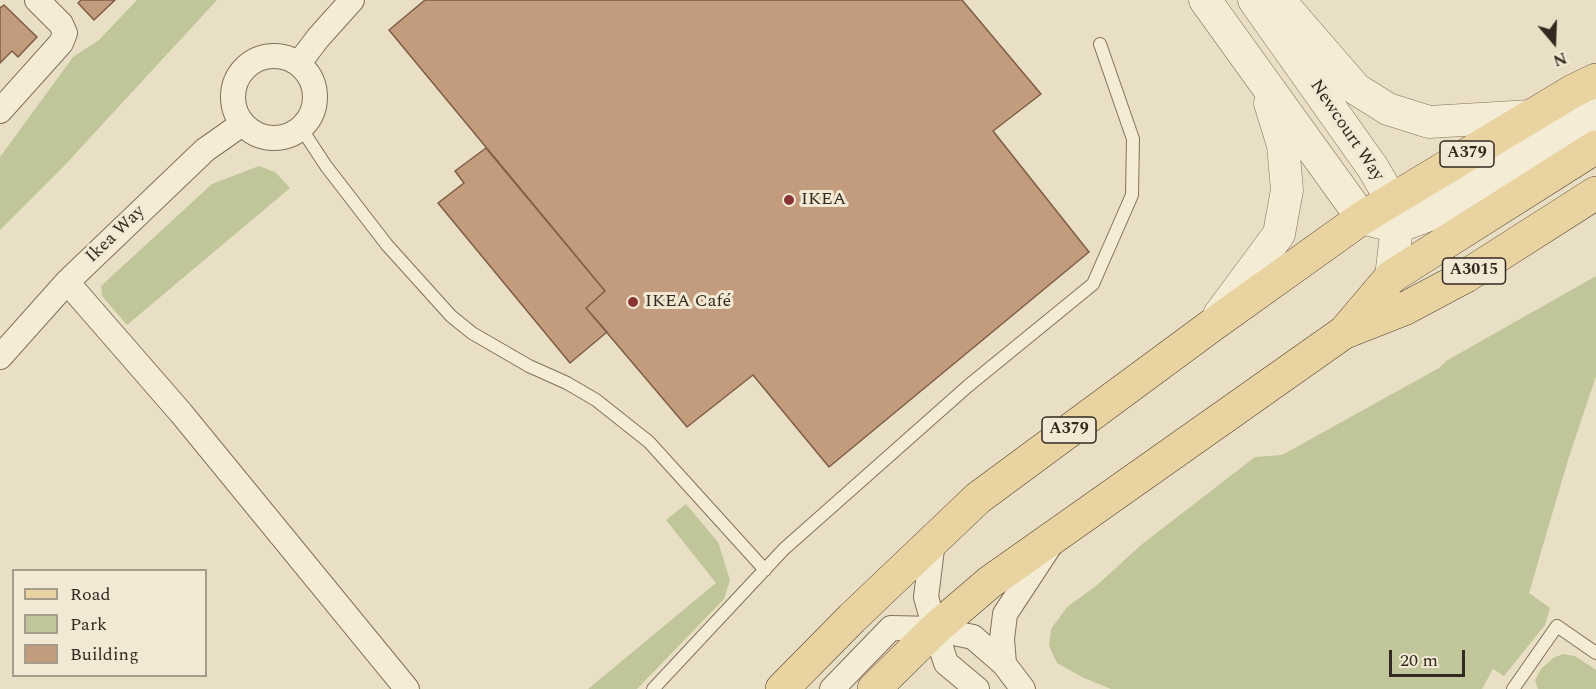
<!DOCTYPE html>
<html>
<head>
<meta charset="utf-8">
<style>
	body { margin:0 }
	#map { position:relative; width:1596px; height:689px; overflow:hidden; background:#e9dfc4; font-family:Spectral,serif }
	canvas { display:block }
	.legend { position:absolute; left:12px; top:569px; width:195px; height:108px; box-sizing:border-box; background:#f1e9d3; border:2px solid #a59c8b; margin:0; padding:8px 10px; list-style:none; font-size:18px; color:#33291f }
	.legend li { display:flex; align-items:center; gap:12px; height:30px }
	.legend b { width:30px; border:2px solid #a59c8b }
	.north { position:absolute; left:1524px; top:12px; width:60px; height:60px; -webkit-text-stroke:4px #f1e9d3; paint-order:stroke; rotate:161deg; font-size:16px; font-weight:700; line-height:24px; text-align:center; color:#33291f }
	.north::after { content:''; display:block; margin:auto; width:21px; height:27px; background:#33291f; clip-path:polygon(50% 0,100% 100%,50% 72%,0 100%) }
	.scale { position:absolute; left:1389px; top:650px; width:76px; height:27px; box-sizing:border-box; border:3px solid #33291f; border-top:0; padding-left:8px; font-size:18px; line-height:21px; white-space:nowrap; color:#33291f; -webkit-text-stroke:4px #f1e9d3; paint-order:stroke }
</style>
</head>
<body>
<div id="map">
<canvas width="1596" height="689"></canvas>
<ul class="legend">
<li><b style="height:8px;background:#e9d3a0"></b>Road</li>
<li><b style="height:16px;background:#c0c699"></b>Park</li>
<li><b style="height:16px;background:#c39c7e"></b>Building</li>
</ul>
<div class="north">N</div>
<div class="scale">20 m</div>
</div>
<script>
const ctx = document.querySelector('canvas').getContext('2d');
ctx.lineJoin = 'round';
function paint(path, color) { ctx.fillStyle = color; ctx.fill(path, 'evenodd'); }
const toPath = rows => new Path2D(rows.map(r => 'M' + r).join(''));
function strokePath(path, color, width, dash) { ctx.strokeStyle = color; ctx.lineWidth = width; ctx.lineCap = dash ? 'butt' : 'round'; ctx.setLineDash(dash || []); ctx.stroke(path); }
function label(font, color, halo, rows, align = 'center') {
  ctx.font = font + ' Spectral,serif'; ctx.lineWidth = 6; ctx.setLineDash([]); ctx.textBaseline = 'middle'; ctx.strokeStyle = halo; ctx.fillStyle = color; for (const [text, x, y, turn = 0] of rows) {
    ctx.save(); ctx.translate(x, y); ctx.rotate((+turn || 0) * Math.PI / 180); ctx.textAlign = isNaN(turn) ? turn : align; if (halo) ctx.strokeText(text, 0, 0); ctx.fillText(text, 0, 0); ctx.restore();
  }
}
paint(toPath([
	[137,0,217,0,64,166,0,230,0,157,73,57,99,40],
	[259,166,275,172,290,188,127,325,102,296,101,286,212,184],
	[1596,276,1596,376,1568,460,1529,593,1550,608,1545,625,1504,676,1493,669,1482,689,1111,689,1084,678,1057,663,1049,646,1051,629,1067,607,1096,586,1141,545,1255,457,1282,455,1439,368,1446,361],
	[686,504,718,542,730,580,724,599,637,689,588,689,716,583,666,520],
	[1563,654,1575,656,1596,670,1596,689,1538,689,1535,680,1541,669,1553,658]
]), '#c0c699');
const building = toPath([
	[81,0,115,0,94,20,78,3,81,0],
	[425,0,962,0,1041,94,993,131,1089,252,829,467,753,375,687,427,586,308,605,291,389,30,425,0],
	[4,5,37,37,18,57,12,51,0,63,0,8,4,5],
	[486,148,605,291,586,308,607,332,570,363,438,203,464,183,455,171,486,148]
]);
paint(building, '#c39c7e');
strokePath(building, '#7e5d45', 1.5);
const service = toPath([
	[301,128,326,166,387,245,451,316,472,333,529,366,567,383,596,400,649,442,765,570],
	[653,689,784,549,968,386,1093,284,1132,195,1133,139,1100,44],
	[1513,689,1557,626,1596,653]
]);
const minor = toPath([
	'233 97a41 41 0 1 1 82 0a41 41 0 1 1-82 0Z',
	[299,63,318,38,352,0],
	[0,111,61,43,65,33,61,24,37,0],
	[67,282,181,413,407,689],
	[0,357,67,282,205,150,242,124],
	[933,541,926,597,935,629,946,663,977,689],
	[1004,664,1002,639,1005,614,1051,544],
	[832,689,891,628,935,629,973,637,1004,664,1023,689]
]);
const tertiary = toPath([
	[1205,0,1362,218,1397,227,1429,215,1596,113],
	[1254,0,1373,168,1391,199,1397,227,1391,277],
	[1279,0,1356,89,1388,109,1429,122,1531,116],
	[1219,315,1279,234,1287,190,1283,145,1270,103]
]);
const primary = toPath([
	[1347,329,1391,277,1596,147],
	[782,689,852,618,978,498,1211,326,1362,218,1573,91,1596,80],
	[874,689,935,629,990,582,1343,333,1404,309,1466,276,1596,193]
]);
strokePath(service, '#82715c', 14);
strokePath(minor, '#82715c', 26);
strokePath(tertiary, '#82715c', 33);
strokePath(primary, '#504030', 34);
strokePath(service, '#f5ecd6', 12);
strokePath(minor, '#f5ecd6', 24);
strokePath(tertiary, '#f5ecd6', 32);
strokePath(primary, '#e9d3a0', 33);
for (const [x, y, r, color] of [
	[789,200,6,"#8a3433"],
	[633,302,6,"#8a3433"]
]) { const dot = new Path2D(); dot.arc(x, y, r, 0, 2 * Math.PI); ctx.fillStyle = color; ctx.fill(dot); strokePath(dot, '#f1e9d3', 2); }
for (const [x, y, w] of [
	[1467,154,54],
	[1474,271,63],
	[1069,430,54]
]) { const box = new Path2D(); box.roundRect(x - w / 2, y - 13, w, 26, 4.5); ctx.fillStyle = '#f1e9d3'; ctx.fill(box); strokePath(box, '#33291f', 1.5); }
label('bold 16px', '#33291f', null, [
	["A379",1467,154],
	["A3015",1474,271],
	["A379",1069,430]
]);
label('18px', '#33291f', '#f1e9d3', [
	["Newcourt Way",1346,131,56],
	["Ikea Way",116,235,-44]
]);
label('18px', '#33291f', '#f1e9d3', [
	["IKEA",801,200],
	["IKEA Café",645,302]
], 'left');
</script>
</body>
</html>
